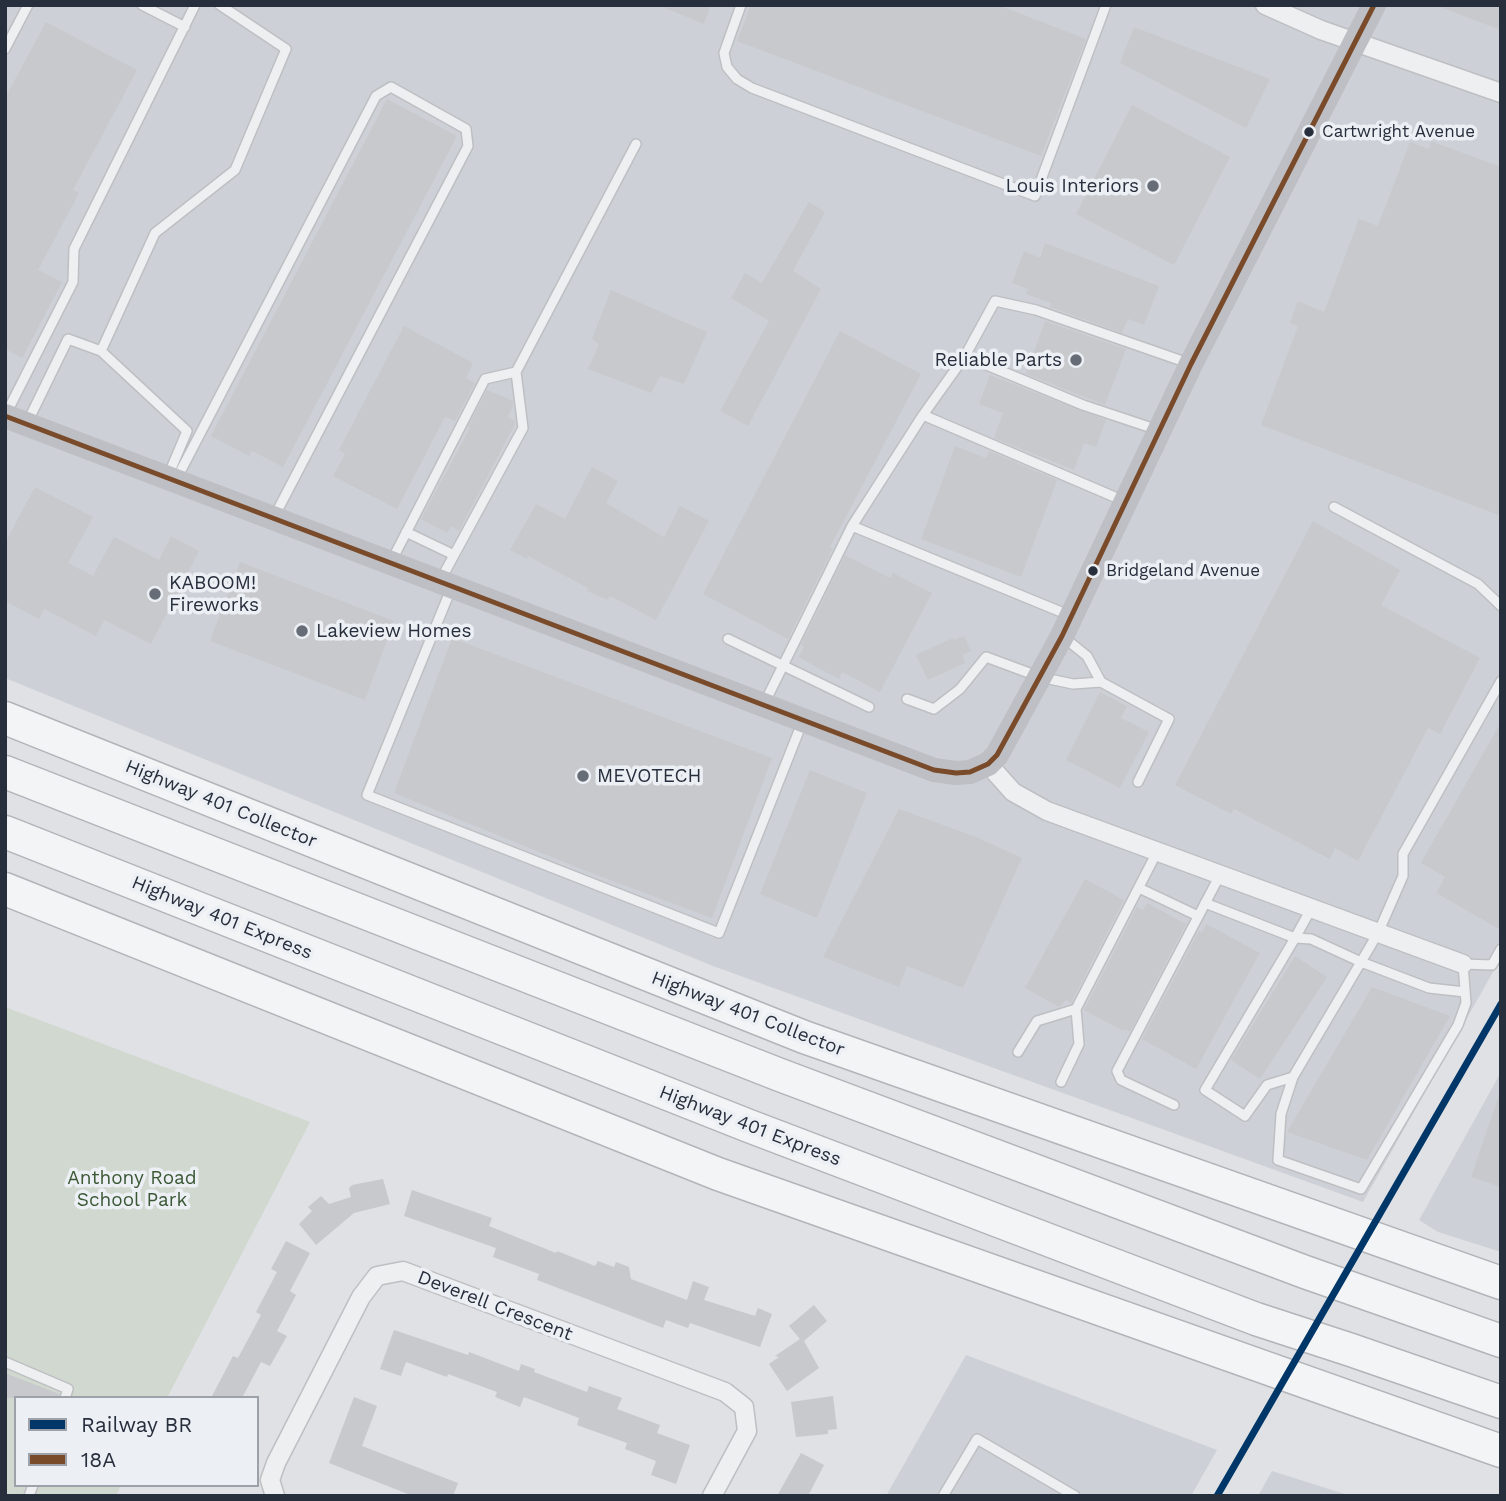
<!DOCTYPE html>
<html>
<head>
<meta charset="utf-8">
<style>
	body { margin:0 }
	#map { position:relative; width:1506px; height:1501px; overflow:hidden; background:#dfe1e4; font-family:"Work Sans",sans-serif }
	canvas { display:block }
	.frame { position:absolute; inset:0; border:7px solid #272e3c; pointer-events:none }
	.legend { position:absolute; left:14px; top:1396px; width:245px; height:91px; box-sizing:border-box; background:#eceff4; border:2px solid #9da2aa; margin:0; padding:9px 12px; list-style:none; font-size:21px; color:#272e3c }
	.legend li { display:flex; align-items:center; gap:14px; height:35px }
	.legend b { width:35px; border:2px solid #9da2aa }
</style>
</head>
<body>
<div id="map">
<canvas width="1506" height="1501"></canvas>
<div class="frame"></div>
<ul class="legend">
<li><b style="height:9px;background:#003768"></b>Railway BR</li>
<li><b style="height:9px;background:#7a4b2a"></b>18A</li>
</ul>
</div>
<script>
const ctx = document.querySelector('canvas').getContext('2d');
ctx.lineJoin = 'round';
function paint(path, color) { ctx.fillStyle = color; ctx.fill(path, 'evenodd'); }
const toPath = rows => new Path2D(rows.map(r => 'M' + r).join(''));
function strokePath(path, color, width, dash) { ctx.strokeStyle = color; ctx.lineWidth = width; ctx.lineCap = dash ? 'butt' : 'round'; ctx.setLineDash(dash || []); ctx.stroke(path); }
function label(font, color, halo, rows, align = 'center') {
  ctx.font = font + ' "Work Sans",sans-serif'; ctx.lineWidth = 7; ctx.setLineDash([]); ctx.textBaseline = 'middle'; ctx.strokeStyle = halo; ctx.fillStyle = color; for (const [text, x, y, turn = 0] of rows) {
    ctx.save(); ctx.translate(x, y); ctx.rotate((+turn || 0) * Math.PI / 180); ctx.textAlign = isNaN(turn) ? turn : align; if (halo) ctx.strokeText(text, 0, 0); ctx.fillText(text, 0, 0); ctx.restore();
  }
}
paint(toPath([
	[5,5,1501,5,1501,958,1363,1202,713,966,5,678],
	[1501,1072,1501,1252,1438,1232,1419,1220],
	[966,1355,1217,1450,1191,1496,886,1496],
	[1272,1471,1351,1496,1258,1496]
]), '#cdd1d7');
paint(toPath([
	[5,1007,310,1122,167,1398,16,1398,16,1485,121,1485,116,1496,5,1496]
]), '#d0d8cf');
paint(toPath([
	[658,5,711,5,704,24],
	[751,5,998,5,1086,39,1041,156,737,41],
	[1440,5,1501,5,1501,30,1440,7],
	[46,22,137,70,73,190,79,193,38,270,62,282,22,358,5,349,5,98],
	[1134,27,1270,79,1246,128,1120,63],
	[387,99,457,136,283,467,252,451,249,456,211,436],
	[1132,105,1230,157,1174,265,1076,214],
	[1431,141,1501,167,1501,516,1261,425,1298,326,1290,323,1298,301,1324,312,1359,219,1378,226,1410,142,1429,149],
	[809,202,825,212,793,271,821,289,748,426,720,411,769,321,731,298,745,273,762,283],
	[1045,243,1159,286,1144,325,1128,319,1122,333,1050,307,1051,303,1026,294,1028,289,1012,283,1024,251,1040,258],
	[611,290,707,332,684,384,660,376,651,393,588,369,599,344,592,339],
	[1045,321,1126,349,1105,405,1026,374],
	[404,326,473,363,466,378,475,383,455,421,445,417,397,509,333,476,345,454,339,450],
	[840,331,921,374,830,547,833,548,788,639,703,594],
	[990,375,1106,420,1096,447,1084,443,1074,470,994,438,1003,413,979,404],
	[487,390,513,401,513,406,508,417,515,421,515,424,459,531,451,526,447,533,421,519,470,428,468,427],
	[955,446,986,458,989,451,1057,480,1021,577,921,539],
	[592,467,618,481,606,503,664,537,680,506,709,521,656,620,610,596,608,600,587,591,588,588,528,556,527,559,510,550,536,504,565,519],
	[35,487,93,517,68,563,93,576,114,537,159,560,171,536,199,551,151,644,104,620,96,636,44,609,39,619,5,601,5,543],
	[1313,521,1400,570,1381,605,1480,658,1440,734,1428,728,1358,861,1335,848,1330,859,1234,809,1231,814,1175,785],
	[845,555,890,578,893,573,932,593,880,692,842,672,839,679,798,657,804,647,801,645],
	[240,562,394,621,365,700,210,641],
	[964,636,971,651,962,655,965,663,928,680,916,655,953,638,954,640],
	[452,638,772,758,712,918,586,871,394,793],
	[1100,692,1127,706,1121,718,1149,732,1120,788,1066,760],
	[1501,722,1501,930,1436,893,1445,877,1421,863],
	[810,770,867,793,817,918,760,894],
	[899,809,976,837,1022,858,963,988,907,966,899,987,823,957],
	[1085,879,1124,900,1071,1003,1066,1000,1059,1007,1025,988],
	[1147,903,1186,924,1130,1032,1124,1029,1123,1031,1084,1010,1137,907,1143,910],
	[1206,924,1260,953,1196,1069,1142,1039,1199,931,1202,933],
	[1295,956,1327,977,1260,1079,1231,1060],
	[1372,987,1450,1016,1367,1160,1287,1132],
	[1498,1098,1501,1099,1501,1187,1471,1177],
	[383,1179,390,1204,354,1213,316,1245,299,1224,312,1211,308,1207,321,1196,329,1204,351,1197,349,1188,352,1185],
	[412,1190,492,1218,489,1226,556,1253,557,1251,595,1266,598,1261,614,1267,616,1262,629,1267,631,1279,687,1300,693,1281,709,1287,704,1300,755,1316,758,1308,772,1314,760,1347,690,1323,688,1328,666,1320,663,1328,537,1280,539,1274,493,1257,496,1248,404,1216],
	[286,1241,310,1253,290,1291,296,1295,277,1331,287,1336,270,1366,261,1362,242,1398,211,1398,233,1356,238,1358,261,1315,256,1312,277,1272,271,1269],
	[814,1305,827,1321,804,1341,819,1368,787,1391,769,1364,779,1357,775,1356,800,1339,789,1326],
	[394,1330,468,1355,469,1352,519,1371,521,1364,535,1369,534,1372,587,1392,589,1386,622,1398,617,1409,660,1425,657,1433,690,1445,676,1484,651,1475,656,1461,625,1449,627,1443,577,1425,579,1418,524,1397,520,1407,495,1397,497,1392,448,1374,447,1377,406,1362,401,1376,380,1369],
	[5,1373,59,1394,58,1398,5,1398],
	[833,1396,837,1429,828,1430,828,1434,796,1437,791,1402],
	[354,1397,377,1406,362,1446,458,1483,453,1496,413,1496,329,1463],
	[801,1453,824,1465,808,1496,777,1496]
]), '#c7c9cc');
const lane = toPath([
	[142,5,185,27],
	[741,5,724,53,727,67,737,79,752,88,1035,196,1106,5],
	[5,49,28,5],
	[101,351,155,233,235,170,286,49,220,5],
	[6,414,73,282,74,249,195,5],
	[923,415,1124,501],
	[28,421,68,339,101,351,187,431,168,476],
	[1158,430,1083,405,965,356,995,301,1036,310,1188,363],
	[177,478,376,96,391,87,466,129,468,146,274,517],
	[1334,507,1478,584,1501,606],
	[852,526,923,415,965,356],
	[406,532,454,555],
	[391,562,485,379,516,372],
	[440,581,523,428,516,372,636,144],
	[451,589,367,795,719,933,802,723],
	[1062,636,1087,656,1101,682],
	[728,639,869,707],
	[907,699,934,709,960,689,986,657,1040,677,1073,684,1101,682,1169,719,1138,782],
	[765,702,852,526,1071,616],
	[1139,888,1198,916],
	[1205,903,1295,938,1311,909],
	[1465,992,1429,988,1361,962,1311,939,1295,938,1205,1090,1245,1116,1267,1085,1293,1077,1361,962,1378,933,1403,876,1403,854,1501,681],
	[1018,1052,1037,1021,1076,1009,1157,852],
	[1293,1077,1281,1114,1278,1160,1361,1189,1458,1025,1466,1003,1463,964,1492,965,1501,949],
	[1061,1082,1079,1044,1076,1009],
	[1174,1105,1121,1080,1117,1071,1220,875],
	[5,1362,68,1389,65,1398],
	[29,1496,33,1485],
	[943,1496,977,1439,1075,1496]
]);
const street = toPath([
	[1265,5,1321,30,1501,93],
	[988,764,1013,792,1047,811,1463,964],
	[275,1496,270,1480,276,1463,361,1297,377,1276,403,1271,725,1392,744,1407,747,1431,712,1496]
]);
const highway = toPath([
	[5,718,804,1037,1501,1283],
	[5,772,780,1075,1305,1272,1501,1341],
	[5,832,749,1126,1256,1319,1351,1350,1501,1402],
	[5,889,718,1174,1501,1451]
]);
strokePath(lane, '#bdbfc2', 12);
strokePath(street, '#bdbfc2', 21);
strokePath(highway, '#b2b4b9', 35);
strokePath(lane, '#eeeff1', 9);
strokePath(street, '#eeeff1', 18);
strokePath(toPath([
	[5,416,934,770,956,773,970,772,988,764,997,755,1062,636,1191,364,1374,5]
]), '#bdbfc4', 24);
strokePath(highway, '#f3f4f5', 32);
strokePath(toPath([
	[5,416,934,770,956,773,970,772,988,764,997,755,1062,636,1191,364,1374,5]
]), '#7a4b2a', 5);
strokePath(toPath([
	[1217,1496,1501,1004]
]), '#003768', 7);
for (const [x, y, r, color] of [
	[1309,132,6,"#272e3c"],
	[1153,186,7,"#676d77"],
	[1076,360,7,"#676d77"],
	[1093,571,6,"#272e3c"],
	[155,594,7,"#676d77"],
	[302,631,7,"#676d77"],
	[583,776,7,"#676d77"]
]) { const dot = new Path2D(); dot.arc(x, y, r, 0, 2 * Math.PI); ctx.fillStyle = color; ctx.fill(dot); strokePath(dot, '#eceff4', 2.5); }
label('17px', '#272e3c', '#eceff4', [
	["Cartwright Avenue",1322,132],
	["Bridgeland Avenue",1106,571]
], 'left');
label('19px', '#272e3c', '#eceff4', [
	["Louis Interiors",1139,186,"right"],
	["Reliable Parts",1062,360,"right"],
	["KABOOM!",169,583],
	["Fireworks",169,605],
	["Lakeview Homes",316,631],
	["MEVOTECH",597,776]
], 'left');
label('19px', '#272e3c', '#eceff4', [
	["Highway 401 Collector",221,804,22],
	["Highway 401 Express",222,918,22],
	["Highway 401 Collector",748,1014,21],
	["Highway 401 Express",750,1126,21],
	["Deverell Crescent",495,1306,21]
]);
label('19px', '#3b5835', '#eceff4', [
	["Anthony Road",132,1178],
	["School Park",132,1200]
]);
</script>
</body>
</html>
